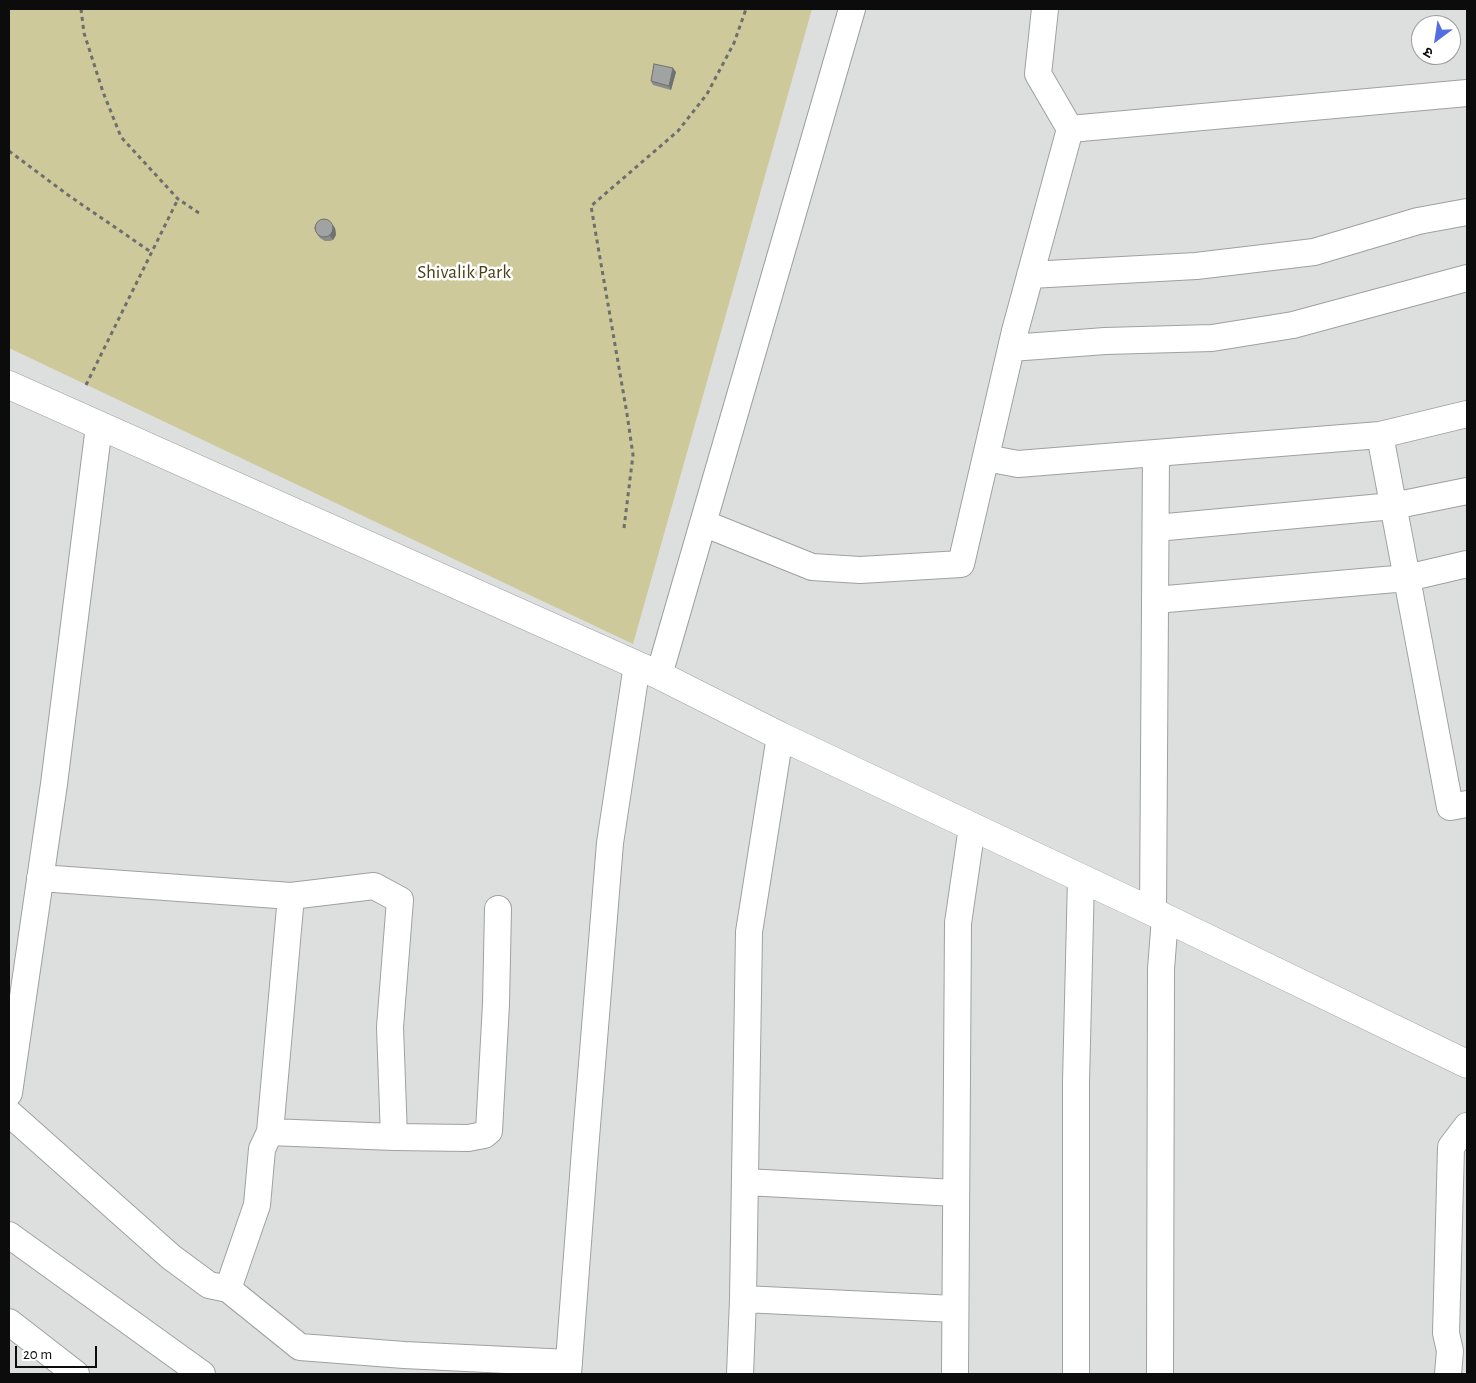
<!DOCTYPE html>
<html>
<head>
<meta charset="utf-8">
<style>
	body { margin:0 }
	#map { position:relative; width:1476px; height:1383px; overflow:hidden; background:#dcdfdd; font-family:"Alegreya Sans","Noto Sans Devanagari",sans-serif }
	canvas { display:block }
	.frame { position:absolute; inset:0; border:10px solid #0c0c0c; pointer-events:none }
	.north { position:absolute; left:1411px; top:15px; width:50px; height:50px; box-sizing:border-box; background:#fff; border:1px solid #9e9e9e; border-radius:50%; rotate:211deg; font-size:14px; font-weight:700; line-height:20px; text-align:center; color:#0c0c0c }
	.north::after { content:''; display:block; margin:auto; width:18px; height:22px; background:#536ee3; clip-path:polygon(50% 0,100% 100%,50% 72%,0 100%) }
	.scale { position:absolute; left:15px; top:1346px; width:82px; height:22px; box-sizing:border-box; border:2px solid #0c0c0c; border-top:0; padding-left:6px; font-size:15px; line-height:18px; white-space:nowrap; color:#0c0c0c; -webkit-text-stroke:4px #fff; paint-order:stroke }
</style>
</head>
<body>
<div id="map">
<canvas width="1476" height="1383"></canvas>
<div class="frame"></div>
<div class="north">उ</div>
<div class="scale">20 m</div>
</div>
<script>
const ctx = document.querySelector('canvas').getContext('2d');
ctx.lineJoin = 'round';
function paint(path, color) { ctx.fillStyle = color; ctx.fill(path, 'evenodd'); }
const toPath = rows => new Path2D(rows.map(r => 'M' + r).join(''));
function strokePath(path, color, width, dash) { ctx.strokeStyle = color; ctx.lineWidth = width; ctx.lineCap = dash ? 'butt' : 'round'; ctx.setLineDash(dash || []); ctx.stroke(path); }
function label(font, color, halo, rows, align = 'center') {
  ctx.font = font + ' "Alegreya Sans",sans-serif'; ctx.lineWidth = 5; ctx.setLineDash([]); ctx.textBaseline = 'middle'; ctx.strokeStyle = halo; ctx.fillStyle = color; for (const [text, x, y, turn = 0] of rows) {
    ctx.save(); ctx.translate(x, y); ctx.rotate((+turn || 0) * Math.PI / 180); ctx.textAlign = isNaN(turn) ? turn : align; if (halo) ctx.strokeText(text, 0, 0); ctx.fillText(text, 0, 0); ctx.restore();
  }
}
paint(toPath([
	[9,9,812,9,633,644,9,348]
]), '#cdc99b');
const street = toPath([
	[1070,129,1467,93],
	[1030,275,1196,266,1314,252,1418,221,1467,212],
	[1011,348,1105,341,1212,338,1293,325,1467,278],
	[1380,435,1450,807,1467,804],
	[986,458,1018,464,1380,435,1467,414],
	[703,523,812,567,860,570,961,564,1015,331,1070,129,1038,74,1045,9],
	[1156,528,1393,506,1467,491],
	[1155,600,1407,578,1467,564],
	[659,675,852,9],
	[40,878,291,896,374,886,400,900,390,1027,394,1137],
	[1153,912,1156,453],
	[9,1093,54,784,99,426],
	[9,1113,171,1257,209,1285,228,1289,300,1347,404,1355,569,1363],
	[270,1132,394,1137,468,1138,484,1135,489,1131,496,1004,498,909],
	[745,1182,956,1193],
	[9,1235,202,1374],
	[228,1289,257,1205,262,1149,270,1132,291,896],
	[743,1299,955,1309],
	[9,1322,76,1374],
	[568,1374,585,1150,610,843,637,665],
	[740,1374,743,1299,749,932,780,736],
	[955,1374,958,923,972,827],
	[1076,1374,1076,1082,1081,878],
	[1160,1374,1161,969,1165,918],
	[1448,1374,1450,1351,1446,1333,1451,1147,1467,1126]
]);
const secondary = toPath([
	[9,385,659,675,780,736,1153,912,1467,1064]
]);
strokePath(street, '#9ea19f', 28);
strokePath(secondary, '#9ea19f', 29);
strokePath(toPath([
	[81,9,84,33,103,92,121,137,178,199,202,215],
	[9,151,68,195,151,252],
	[86,385,178,199],
	[624,528,633,455,627,414,591,206,678,131,707,94,734,43,746,9]
]), '#6d6e6d', 3, [4, 4]);
strokePath(street, '#fff', 26);
strokePath(secondary, '#fff', 28);
paint(toPath([
	[676,72,671,90,653,85,651,81],
	[335,228,336,235,333,240,330,241,325,241,320,238,317,234]
]), '#8a8c8b');
paint(toPath([
	[673,68,676,72,671,90,669,86],
	[333,225,335,228,336,235,333,240,330,236]
]), '#707271');
const building = toPath([
	[654,64,673,68,669,86,651,81,654,64],
	'315 228a9 9 0 1 1 18 0a9 9 0 1 1-18 0Z'
]);
paint(building, '#a0a3a2');
strokePath(building, '#707271', 1);
label('19px', '#474213', '#fff', [
	["Shivalik Park",464,272]
]);
</script>
</body>
</html>
